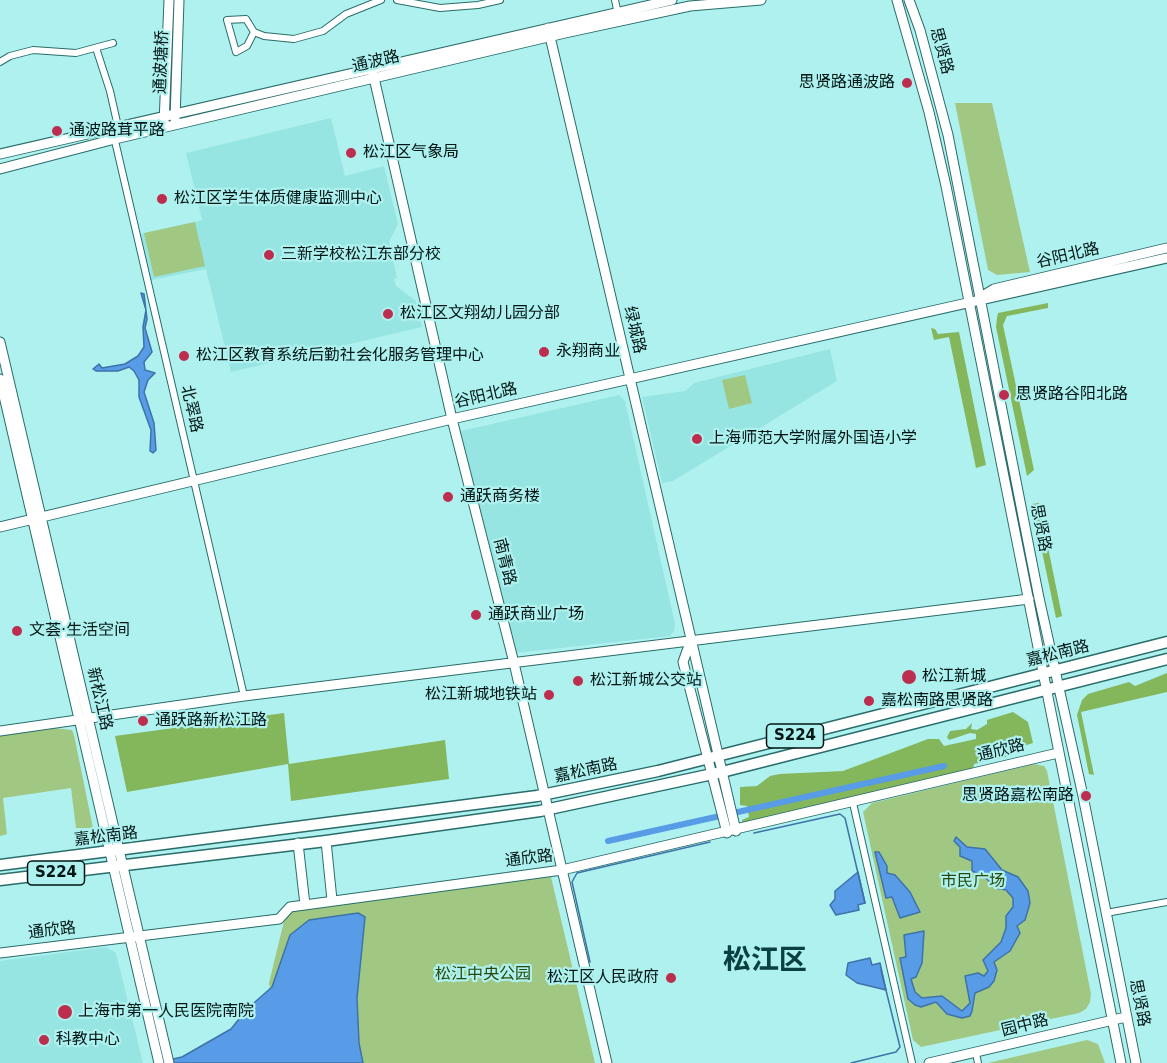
<!DOCTYPE html>
<html>
<head>
<meta charset="utf-8">
<style>
	body { margin:0 }
	canvas { display:block; background:#aef1ef }
</style>
</head>
<body>
<canvas width="1167" height="1063"></canvas>
<script>
const ctx = document.querySelector('canvas').getContext('2d');
ctx.lineJoin = 'round';
function paint(path, color) { ctx.fillStyle = color; ctx.fill(path, 'evenodd'); }
const toPath = rows => new Path2D(rows.map(r => 'M' + r).join(''));
function strokePath(path, color, width, dash) { ctx.strokeStyle = color; ctx.lineWidth = width; ctx.lineCap = dash ? 'butt' : 'round'; ctx.setLineDash(dash || []); ctx.stroke(path); }
function label(font, color, halo, rows, align = 'center') {
  ctx.font = font + ' "DejaVu Sans","Noto Sans SC",sans-serif'; ctx.lineWidth = 4.5; ctx.setLineDash([]); ctx.textBaseline = 'middle'; ctx.strokeStyle = halo; ctx.fillStyle = color; for (const [text, x, y, turn = 0] of rows) {
    ctx.save(); ctx.translate(x, y); ctx.rotate((+turn || 0) * Math.PI / 180); ctx.textAlign = isNaN(turn) ? turn : align; if (halo) ctx.strokeText(text, 0, 0); ctx.fillText(text, 0, 0); ctx.restore();
  }
}
paint(toPath([
	[331,118,345,176,384,166,398,224,389,242,397,278,394,279,396,286,416,301,422,327,231,372,206,269,151,280,141,234,202,220,186,153],
	[830,349,837,381,673,481,662,483,642,397,685,391,694,383],
	[619,395,625,401,675,624,674,631,670,636,515,653,510,648,461,431],
	[106,947,116,953,143,1063,0,1063,0,961]
]), '#97e5e2');
paint(toPath([
	[955,103,992,103,1030,272,997,275,988,270],
	[195,222,205,266,154,277,144,233],
	[745,375,752,403,729,409,722,380],
	[54,728,72,730,74,735,93,828,76,828,71,788,3,798,7,834,0,836,0,735],
	[1034,764,1044,766,1047,771,1091,994,1090,1002,1086,1009,1079,1013,921,1047,913,1040,863,812,872,803],
	[551,877,595,1063,279,1063,269,983,286,913,341,902],
	[1087,1040,1098,1044,1105,1063,988,1063]
]), '#a0c883');
paint(toPath([
	[1048,303,1048,308,1007,316,1003,325,1034,470,1027,476,996,327,997,318,998,313],
	[931,328,935,329,938,334,959,332,986,465,976,468,949,337,934,340],
	[1039,503,1062,616,1056,618,1032,504],
	[1167,673,1167,692,1081,712,1094,775,1089,774,1077,715,1082,700,1088,694,1129,682,1135,686],
	[1013,712,1028,722,1033,743,1007,751,1006,757,974,764,973,770,742,823,742,820,749,817,747,806,740,805,740,787,757,786,770,776,780,774,843,771,928,739,939,739,944,746,976,739,976,734,970,733,949,740,947,737,950,731,966,729,972,723,971,729,977,730,987,724,987,720],
	[284,713,289,764,445,740,449,779,291,801,288,764,127,792,115,736]
]), '#84b65c');
const water = toPath([
	[141,293,144,294,147,319,145,328,152,352,144,362,145,370,155,373,148,380,144,392,154,423,156,450,153,453,150,451,151,430,139,397,139,380,134,371,129,367,118,371,96,371,93,369,99,364,102,368,125,364,138,356,144,347,143,327,146,310,141,293],
	[956,837,967,847,985,849,1002,870,1018,877,1028,891,1030,903,1025,920,1017,926,1020,933,1010,951,994,962,997,970,994,981,989,987,975,993,972,1011,970,1016,962,1018,947,1014,936,1002,921,1007,915,1005,908,999,900,958,906,957,904,935,924,931,922,963,916,977,911,979,915,992,922,998,942,996,962,1011,970,1003,965,976,978,973,984,976,988,971,983,960,1001,942,1006,928,1006,916,1013,907,1013,898,1006,890,996,888,984,876,972,871,972,861,960,856,960,847,954,841,956,837],
	[875,852,879,852,887,866,887,873,895,875,910,892,920,912,900,918,892,897,886,898,875,852],
	[858,872,865,903,858,905,859,910,836,915,830,905,835,899,835,891,858,872],
	[358,913,365,917,357,998,359,1043,363,1063,155,1063,182,1057,231,1029,247,1009,272,987,290,935,309,920,358,913],
	[870,958,872,965,880,963,886,990,857,983,846,975,848,963,870,958]
]);
paint(water, '#589be7');
strokePath(water, '#3e73a8', 1.5);
strokePath(toPath([
	[754,833,840,814,845,818,865,903],
	[590,962,572,882,577,873,710,842],
	[851,1063,896,1052,900,1047,881,970]
]), '#3e73a8', 1.5);
strokePath(toPath([
	[608,841,944,766]
]), '#589be7', 6);
const street = toPath([
	[397,0,440,8,478,5,500,0],
	[615,0,618,14],
	[254,32,247,46,236,52,227,20,246,19,254,32,264,36,294,39,323,31,346,14,381,0],
	[96,48,110,91,119,131],
	[0,62,10,56,33,50,76,53,113,43],
	[112,128,244,696],
	[853,803,912,1063],
	[1106,913,1167,902],
	[976,1053,978,1063]
]);
const secondary = toPath([
	[897,0,929,112,946,186,1121,1063],
	[909,0,920,30,948,135,1039,598,1083,796,1136,1063],
	[548,28,736,831],
	[372,69,452,419,514,663,607,1063],
	[175,119,179,0],
	[164,124,169,0],
	[0,154,672,0],
	[0,169,115,139,565,33,690,6,761,0],
	[979,298,994,289,1167,248],
	[0,342,169,1063],
	[0,379,159,1063],
	[0,527,452,419,1167,258],
	[691,640,683,662,727,833],
	[0,731,244,696,1029,599],
	[326,841,332,900],
	[298,843,305,905],
	[0,953,279,919,290,907,562,870,1058,753],
	[929,1063,1126,1017]
]);
const primary = toPath([
	[0,865,537,796,658,771,1167,642],
	[0,880,326,841,540,811,722,772,1167,659]
]);
strokePath(street, '#296d6b', 8);
strokePath(secondary, '#296d6b', 11);
strokePath(primary, '#296d6b', 13);
strokePath(street, '#fff', 6);
strokePath(secondary, '#fff', 9);
strokePath(primary, '#fff', 10);
for (const [x, y, r, color] of [
	[907,83,6,"#bd2d4e"],
	[57,131,6,"#bd2d4e"],
	[351,153,6,"#bd2d4e"],
	[162,199,6,"#bd2d4e"],
	[269,255,6,"#bd2d4e"],
	[388,314,6,"#bd2d4e"],
	[544,352,6,"#bd2d4e"],
	[184,356,6,"#bd2d4e"],
	[1004,395,6,"#bd2d4e"],
	[697,439,6,"#bd2d4e"],
	[448,497,6,"#bd2d4e"],
	[476,615,6,"#bd2d4e"],
	[17,631,6,"#bd2d4e"],
	[909,677,8,"#bd2d4e"],
	[578,681,6,"#bd2d4e"],
	[549,695,6,"#bd2d4e"],
	[869,701,6,"#bd2d4e"],
	[143,721,6,"#bd2d4e"],
	[1086,796,6,"#bd2d4e"],
	[671,978,6,"#bd2d4e"],
	[65,1012,8,"#bd2d4e"],
	[44,1040,6,"#bd2d4e"]
]) { const dot = new Path2D(); dot.arc(x, y, r, 0, 2 * Math.PI); ctx.fillStyle = color; ctx.fill(dot); strokePath(dot, '#aef1ef', 2); }
for (const [x, y, w] of [
	[795,736,57],
	[56,873,57]
]) { const box = new Path2D(); box.roundRect(x - w / 2, y - 12, w, 24, 4.5); ctx.fillStyle = '#aef1ef'; ctx.fill(box); strokePath(box, '#001615', 1.5); }
label('bold 15px', '#001615', null, [
	["S224",795,736],
	["S224",56,873]
]);
label('16px', '#001615', '#aef1ef', [
	["思贤路",941,51,75],
	["通波塘桥",162,62,-88],
	["通波路",376,62,-13],
	["谷阳北路",1068,256,-13],
	["绿城路",634,330,77],
	["谷阳北路",486,396,-13],
	["北翠路",191,409,77],
	["思贤路",1040,528,79],
	["南青路",504,562,76],
	["嘉松南路",1058,654,-14],
	["新松江路",99,699,77],
	["通欣路",1001,751,-14],
	["嘉松南路",586,771,-12],
	["嘉松南路",106,837,-7],
	["通欣路",529,859,-7],
	["通欣路",52,931,-7],
	["思贤路",1139,1003,79],
	["园中路",1025,1026,-14]
]);
label('16px', '#001615', '#aef1ef', [
	["思贤路通波路",895,83,"right"],
	["通波路茸平路",69,131],
	["松江区气象局",363,153],
	["松江区学生体质健康监测中心",174,199],
	["三新学校松江东部分校",281,255],
	["松江区文翔幼儿园分部",400,314],
	["永翔商业",556,352],
	["松江区教育系统后勤社会化服务管理中心",196,356],
	["思贤路谷阳北路",1016,395],
	["上海师范大学附属外国语小学",709,439],
	["通跃商务楼",460,497],
	["通跃商业广场",488,615],
	["文荟·生活空间",29,631],
	["松江新城",922,677],
	["松江新城公交站",590,681],
	["松江新城地铁站",537,695,"right"],
	["嘉松南路思贤路",881,701],
	["通跃路新松江路",155,721],
	["思贤路嘉松南路",1074,796,"right"],
	["松江区人民政府",659,978,"right"],
	["上海市第一人民医院南院",78,1012],
	["科教中心",56,1040]
], 'left');
label('16px', '#2a4908', '#aef1ef', [
	["市民广场",973,882],
	["松江中央公园",483,975]
]);
label('bold 28px', '#0a4140', '#aef1ef', [
	["松江区",765,962]
]);
</script>
</body>
</html>
